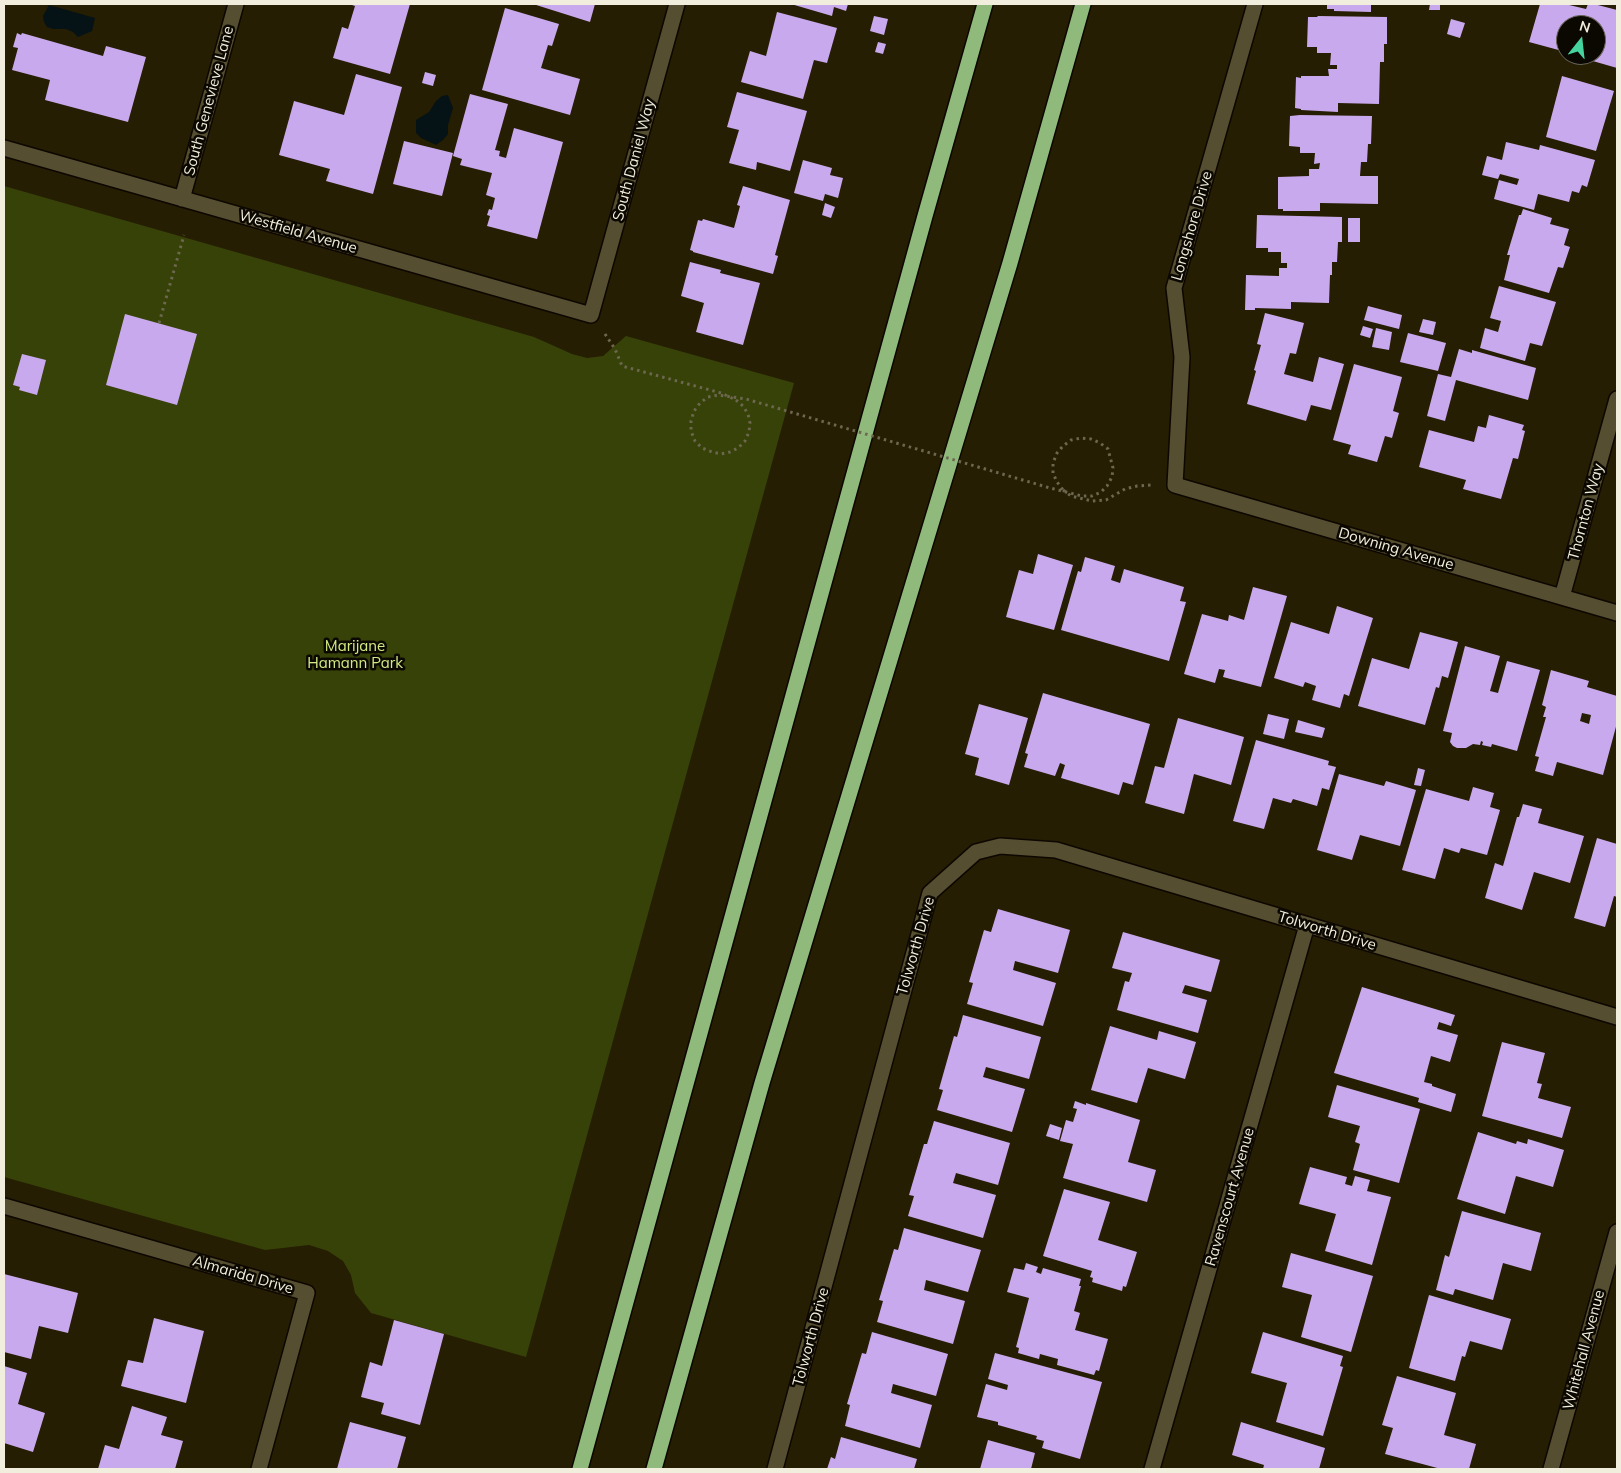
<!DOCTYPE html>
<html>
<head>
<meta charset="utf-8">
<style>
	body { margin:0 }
	#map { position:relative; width:1621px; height:1473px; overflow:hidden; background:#251e02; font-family:Mulish,sans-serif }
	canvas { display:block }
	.frame { position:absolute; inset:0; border:5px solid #f2eedd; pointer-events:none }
	.north { position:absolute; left:1556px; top:15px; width:50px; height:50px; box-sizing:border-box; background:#0b0801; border:1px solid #676459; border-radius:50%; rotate:16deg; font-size:14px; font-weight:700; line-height:20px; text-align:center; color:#f2eedd }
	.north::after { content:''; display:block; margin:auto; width:18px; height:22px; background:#45d49f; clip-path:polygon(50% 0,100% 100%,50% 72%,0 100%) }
</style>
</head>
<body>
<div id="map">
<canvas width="1621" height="1473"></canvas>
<div class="frame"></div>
<div class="north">N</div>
</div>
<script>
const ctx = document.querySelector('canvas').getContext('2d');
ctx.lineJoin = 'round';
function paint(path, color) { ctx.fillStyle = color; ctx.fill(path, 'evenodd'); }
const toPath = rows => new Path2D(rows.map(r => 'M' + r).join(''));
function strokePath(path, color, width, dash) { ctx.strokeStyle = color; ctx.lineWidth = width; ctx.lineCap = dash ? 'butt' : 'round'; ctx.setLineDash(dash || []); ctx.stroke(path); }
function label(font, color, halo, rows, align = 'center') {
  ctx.font = font + ' Mulish,sans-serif'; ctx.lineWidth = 5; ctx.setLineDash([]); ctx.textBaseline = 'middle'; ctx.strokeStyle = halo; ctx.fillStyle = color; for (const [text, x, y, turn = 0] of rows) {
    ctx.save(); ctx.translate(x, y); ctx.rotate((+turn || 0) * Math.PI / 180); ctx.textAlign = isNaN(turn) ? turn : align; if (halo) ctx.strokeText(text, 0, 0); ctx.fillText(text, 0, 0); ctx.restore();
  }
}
paint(toPath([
	[4,186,534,337,572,354,587,358,603,356,626,336,794,383,526,1357,371,1313,355,1293,351,1275,343,1261,328,1251,309,1245,265,1250,4,1177]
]), '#374208');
paint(toPath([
	[49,5,95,18,92,31,78,37,73,32,66,29,53,29,47,27,44,22,43,16],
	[448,95,453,108,448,125,448,134,443,140,436,145,421,138,416,133,416,120,429,112,436,101,442,96]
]), '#051216');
paint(toPath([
	[349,4,410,4,390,74,333,58,342,27,348,29,355,6],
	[533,4,595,4,590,22],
	[791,4,848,4,846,11,834,7,832,16],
	[1327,4,1371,4,1371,12,1334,11,1334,9,1327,9],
	[1430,4,1440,4,1440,10,1429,10],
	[1540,4,1565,4,1586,9,1588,4,1594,4,1617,10,1617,68,1579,57,1579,55,1596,55,1596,25,1566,25,1566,52,1529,42],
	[505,8,559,24,552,46,548,45,541,68,580,79,570,115,482,90],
	[777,12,837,28,827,63,814,60,803,99,741,82,750,51,766,56],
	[874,16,888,19,884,35,870,31],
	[1318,16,1387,17,1387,44,1384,44,1384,62,1380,62,1379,104,1338,103,1338,112,1301,110,1301,109,1295,108,1296,77,1301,78,1301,76,1329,76,1328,69,1337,69,1337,65,1330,65,1331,53,1317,53,1317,47,1307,47,1308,17,1317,17],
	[1451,19,1465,23,1460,38,1447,34],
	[17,33,21,35,22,33,103,56,106,46,146,57,128,122,45,100,50,80,12,70,18,48,13,47],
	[878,42,886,44,883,54,875,52],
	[425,72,436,75,433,86,422,83],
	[356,74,402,87,373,194,326,181,330,169,279,155,294,101,344,115],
	[1562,76,1614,91,1596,151,1546,137],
	[737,92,807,111,790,171,757,162,756,170,729,163,739,130,727,127],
	[470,94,508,104,495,150,500,151,499,156,506,158,514,128,563,142,537,239,487,226,490,216,487,215,489,209,492,210,495,198,486,195,492,173,460,165,462,159,453,156],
	[1300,115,1372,116,1371,144,1368,144,1367,162,1361,162,1360,176,1378,176,1378,204,1320,203,1320,211,1283,211,1283,209,1278,209,1278,177,1309,176,1309,169,1319,169,1320,163,1314,164,1315,153,1300,153,1300,147,1289,146,1290,116],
	[404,141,453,153,442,196,393,184],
	[1506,142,1539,150,1540,145,1595,160,1587,187,1582,185,1579,193,1572,191,1569,202,1538,194,1534,210,1494,199,1499,180,1517,185,1519,179,1500,174,1498,179,1482,175,1487,156,1502,160],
	[803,160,832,168,830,175,843,178,838,198,825,194,823,201,794,193],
	[743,186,790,200,775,255,778,256,773,274,693,252,693,251,690,250,698,220,702,221,703,219,734,228,740,206,737,205],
	[825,203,835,207,831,218,822,215],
	[1523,209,1552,218,1550,224,1569,229,1564,245,1570,247,1563,268,1558,267,1549,293,1504,280,1510,255,1507,255,1519,215,1521,215],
	[1257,215,1342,217,1342,242,1338,242,1337,262,1332,262,1332,275,1330,275,1329,303,1291,302,1291,309,1255,308,1255,310,1245,310,1246,275,1279,276,1279,268,1287,268,1287,263,1281,263,1281,252,1268,252,1268,248,1256,248],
	[1348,218,1360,218,1360,242,1348,242],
	[690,262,721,270,720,273,760,283,743,345,696,332,704,303,681,296],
	[1499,286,1556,302,1542,346,1530,343,1525,361,1480,348,1485,328,1498,332,1501,321,1490,318],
	[1368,306,1402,315,1399,329,1364,320],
	[1265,313,1304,323,1296,354,1290,353,1284,374,1313,382,1319,357,1344,364,1331,410,1311,405,1306,421,1247,404,1256,371,1254,370,1261,345,1257,344],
	[125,314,197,334,177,405,106,385],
	[1423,319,1436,322,1433,335,1419,332],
	[1363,326,1373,329,1370,338,1360,335],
	[1376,328,1392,332,1389,350,1372,347],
	[1408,333,1446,343,1438,371,1400,362],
	[1459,349,1472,353,1472,350,1536,368,1528,400,1456,380,1445,421,1427,416,1438,374,1451,377],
	[22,354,46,360,37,395,19,390,20,387,13,385],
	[1354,364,1402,377,1393,411,1399,413,1392,438,1385,436,1377,462,1348,454,1351,445,1333,440],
	[1489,415,1524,425,1522,430,1525,431,1518,459,1513,458,1501,499,1463,489,1466,480,1419,467,1429,430,1474,442,1478,426,1486,428],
	[1038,554,1073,565,1054,630,1006,617,1019,570,1033,574],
	[1085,557,1115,566,1111,580,1120,583,1124,569,1184,587,1180,601,1186,602,1169,661,1061,630,1078,571,1081,572],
	[1253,587,1287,596,1261,687,1223,677,1225,670,1219,669,1215,683,1184,674,1202,614,1228,621,1229,615,1244,620],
	[1337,606,1373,618,1349,696,1344,694,1340,708,1312,700,1316,686,1305,682,1303,687,1274,678,1291,622,1329,634],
	[1420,632,1458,642,1448,678,1442,676,1439,688,1436,687,1425,725,1358,706,1372,658,1409,669],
	[1465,646,1500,656,1490,691,1498,693,1507,661,1540,670,1517,751,1492,744,1491,747,1482,745,1483,742,1481,741,1480,745,1473,744,1466,748,1457,748,1453,746,1450,742,1452,733,1443,731],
	[1551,670,1589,681,1587,687,1617,696,1617,723,1603,775,1557,762,1553,776,1535,771,1539,757,1535,756,1546,717,1543,717,1546,707,1542,705],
	[1582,713,1591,715,1589,724,1580,721],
	[1043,693,1150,724,1133,785,1123,782,1119,795,1061,778,1065,765,1060,763,1055,776,1024,767,1028,754,1025,753],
	[979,704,1028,718,1009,785,975,775,979,758,965,754],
	[1268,714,1289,719,1284,739,1263,734],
	[1178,718,1244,737,1231,785,1194,774,1184,814,1145,803,1155,766,1164,768],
	[1298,720,1325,728,1322,738,1295,732],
	[1256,740,1329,761,1328,765,1336,767,1329,790,1322,788,1317,806,1293,799,1291,803,1273,798,1264,829,1233,821],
	[1418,768,1425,770,1421,786,1414,785],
	[1339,774,1384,786,1386,781,1416,790,1400,846,1360,835,1352,860,1317,850],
	[1473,787,1494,793,1490,807,1500,810,1487,855,1461,848,1459,853,1444,848,1435,879,1402,870,1426,789,1469,801],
	[1523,804,1542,809,1538,823,1584,836,1570,883,1534,872,1522,910,1485,898,1495,863,1503,866,1517,817,1519,817],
	[1597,838,1617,844,1617,897,1614,896,1605,927,1574,918],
	[998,909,1070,930,1058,973,1015,961,1013,970,1056,983,1043,1026,967,1004,973,983,969,982,984,930,991,932],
	[1123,932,1220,960,1211,992,1185,985,1182,993,1207,1000,1198,1033,1117,1010,1125,981,1129,982,1132,973,1112,968],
	[1362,987,1455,1015,1451,1026,1439,1022,1437,1029,1458,1035,1450,1062,1431,1056,1424,1082,1432,1084,1432,1086,1456,1094,1451,1112,1418,1102,1419,1098,1334,1073],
	[963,1015,1041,1037,1029,1079,986,1067,983,1077,1025,1089,1012,1132,937,1110,943,1090,939,1089,954,1036,957,1037],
	[1110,1026,1157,1040,1159,1031,1196,1042,1185,1079,1148,1068,1137,1103,1091,1090],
	[1502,1042,1545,1053,1537,1083,1542,1084,1538,1098,1571,1107,1562,1138,1482,1116],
	[1337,1085,1420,1109,1399,1183,1353,1170,1360,1144,1355,1142,1360,1126,1328,1117],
	[1075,1101,1086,1105,1086,1103,1140,1120,1128,1162,1156,1170,1147,1202,1063,1178,1073,1144,1060,1141,1066,1120,1073,1122,1077,1109,1073,1108],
	[934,1121,1010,1143,998,1185,956,1173,953,1183,996,1195,983,1238,908,1216,914,1196,909,1195,924,1144,927,1144],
	[1050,1124,1062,1128,1059,1140,1046,1136],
	[1478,1132,1516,1144,1517,1141,1527,1144,1528,1139,1564,1150,1553,1187,1516,1176,1505,1214,1457,1199],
	[1310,1167,1347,1177,1345,1184,1352,1186,1355,1176,1370,1180,1367,1191,1391,1197,1372,1265,1325,1251,1336,1214,1299,1204],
	[1064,1189,1110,1202,1098,1240,1137,1252,1126,1287,1123,1286,1122,1291,1092,1282,1093,1278,1090,1277,1092,1271,1043,1256],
	[1462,1211,1541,1233,1531,1271,1503,1263,1493,1300,1455,1289,1453,1295,1436,1290,1445,1255,1449,1257],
	[904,1228,981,1250,968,1292,926,1280,924,1290,965,1301,953,1344,877,1322,883,1301,879,1300,894,1249,898,1250],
	[1291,1253,1373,1276,1351,1352,1301,1337,1312,1295,1282,1287],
	[1026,1263,1038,1267,1036,1272,1041,1274,1043,1268,1081,1279,1079,1286,1081,1286,1074,1311,1080,1313,1075,1330,1108,1339,1099,1371,1096,1370,1094,1375,1057,1365,1058,1359,1040,1354,1039,1359,1018,1353,1019,1348,1016,1347,1029,1298,1007,1292,1014,1268,1024,1270],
	[4,1274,78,1293,68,1333,39,1326,31,1359,4,1352],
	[1429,1295,1511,1319,1502,1350,1470,1341,1465,1357,1462,1356,1455,1381,1409,1368],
	[154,1318,204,1331,186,1403,121,1386,128,1360,143,1363],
	[394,1320,444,1334,420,1425,381,1414,384,1403,361,1397,370,1362,382,1366],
	[872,1332,948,1354,936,1396,893,1384,891,1393,932,1405,920,1448,845,1426,850,1405,847,1404,862,1353,866,1354],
	[1263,1332,1343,1356,1340,1366,1343,1367,1323,1436,1276,1422,1287,1383,1251,1373],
	[995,1353,1102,1382,1080,1459,1042,1448,1044,1441,1036,1439,1037,1436,998,1425,998,1422,977,1417,986,1384,1007,1390,1008,1385,988,1379],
	[4,1366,27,1373,18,1404,45,1413,33,1452,4,1443],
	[1397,1376,1456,1393,1444,1435,1476,1444,1469,1469,1441,1469,1385,1454,1393,1428,1382,1425],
	[132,1406,167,1417,161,1435,183,1441,175,1469,98,1469,105,1445,119,1449],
	[350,1422,406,1437,397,1469,337,1469],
	[1241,1422,1325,1448,1319,1469,1263,1469,1264,1465,1232,1455],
	[841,1437,917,1459,914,1469,827,1469,831,1457,835,1459],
	[988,1440,1035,1453,1031,1469,980,1469]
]), '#c9a9ee');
const minor = toPath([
	[1255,4,1174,288,1182,357,1175,485,1617,613],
	[4,148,591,315,677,4],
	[182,199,236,4],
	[1562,597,1617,399],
	[4,1206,307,1293,259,1469],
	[775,1469,930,893,976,852,1000,846,1056,850,1617,1017],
	[1152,1469,1307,925],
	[1551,1469,1617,1232]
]);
const highway = toPath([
	[580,1469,925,216,985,4],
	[654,1469,762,1083,1010,263,1083,4]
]);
strokePath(minor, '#0e0700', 18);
strokePath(highway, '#0e0700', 18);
strokePath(toPath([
	[159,323,184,235],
	[605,334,615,349,622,366,721,393,736,400],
	[1063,490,1071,496,1092,501,1106,500,1125,489,1137,486,1152,485]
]), '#6d674f', 3, [2.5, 4]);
strokePath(minor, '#554e30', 15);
strokePath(highway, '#8fba7c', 15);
strokePath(toPath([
	[736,400,743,406,748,414,750,423,749,432,745,441,738,448,730,452,721,454,712,452,702,448,695,441,691,431,691,421,694,411,700,403,708,397,718,395,746,399,1050,488,1082,496,1092,496,1101,492,1107,486,1112,477,1113,468,1108,449,1100,443,1091,439,1081,438,1071,440,1063,446,1057,453,1053,463,1053,473,1057,482,1063,490]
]), '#6d674f', 3, [2.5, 4]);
label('15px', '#f2eedd', '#0b0801', [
	["South Genevieve Lane",209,101,-75],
	["South Daniel Way",634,160,-75],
	["Longshore Drive",1192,226,-74],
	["Westfield Avenue",298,232,16],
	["Thornton Way",1586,512,-75],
	["Downing Avenue",1396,549,16],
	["Tolworth Drive",1327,931,17],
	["Tolworth Drive",916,946,-74],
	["Ravenscourt Avenue",1230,1197,-74],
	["Almarida Drive",243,1275,16],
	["Tolworth Drive",811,1337,-75],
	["Whitehall Avenue",1584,1350,-75]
]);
label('15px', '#d3eb83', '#0b0801', [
	["Marijane",355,646],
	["Hamann Park",355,663]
]);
</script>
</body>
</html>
